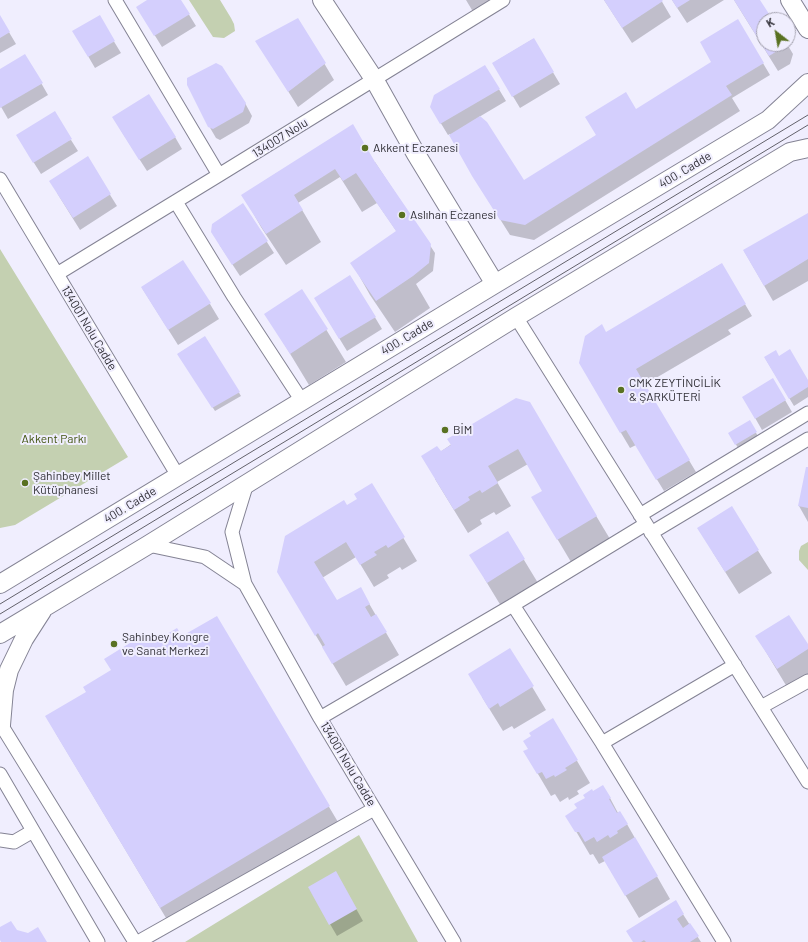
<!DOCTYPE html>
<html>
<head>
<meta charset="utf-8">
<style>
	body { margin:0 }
	#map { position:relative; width:808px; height:942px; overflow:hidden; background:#f0eefe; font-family:Barlow,sans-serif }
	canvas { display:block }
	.north { position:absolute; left:756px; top:12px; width:40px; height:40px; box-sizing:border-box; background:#f0eefe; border:1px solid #a4a2af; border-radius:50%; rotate:329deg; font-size:11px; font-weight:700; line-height:16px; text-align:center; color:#323138 }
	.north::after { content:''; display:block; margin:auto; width:14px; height:18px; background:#597122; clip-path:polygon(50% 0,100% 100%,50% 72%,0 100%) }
</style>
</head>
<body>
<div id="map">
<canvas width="808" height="942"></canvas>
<div class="north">K</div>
</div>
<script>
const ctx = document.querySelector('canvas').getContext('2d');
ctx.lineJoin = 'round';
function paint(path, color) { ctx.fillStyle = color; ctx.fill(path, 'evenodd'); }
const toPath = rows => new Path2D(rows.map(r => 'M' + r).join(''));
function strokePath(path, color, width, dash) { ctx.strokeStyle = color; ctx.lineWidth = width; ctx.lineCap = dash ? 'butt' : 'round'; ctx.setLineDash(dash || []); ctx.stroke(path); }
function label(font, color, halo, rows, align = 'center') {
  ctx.font = font + ' Barlow,sans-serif'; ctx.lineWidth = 4; ctx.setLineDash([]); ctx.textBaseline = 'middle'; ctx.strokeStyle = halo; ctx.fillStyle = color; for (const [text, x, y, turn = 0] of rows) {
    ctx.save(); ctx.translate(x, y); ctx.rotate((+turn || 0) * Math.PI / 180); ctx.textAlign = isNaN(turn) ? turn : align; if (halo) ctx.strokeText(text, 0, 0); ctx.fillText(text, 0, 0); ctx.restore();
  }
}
paint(toPath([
	[189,0,220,0,231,18,234,24,235,31,224,38,213,37],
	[0,249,128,457,15,525,0,528],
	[808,542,808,570,799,560,799,551,801,546],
	[359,835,418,942,185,942]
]), '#c4d0b1');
paint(toPath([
	[149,0,180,0,196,26,162,47,144,18],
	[466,0,501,0,475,15],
	[604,0,661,0,671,17,632,43],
	[672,0,724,0,687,23],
	[734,0,758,0,772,20,764,20,764,44,787,44,793,54,790,64,778,71],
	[0,17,16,44,0,53],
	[99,17,121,53,95,68,74,32],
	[298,19,334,80,298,107,266,56],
	[738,21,770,75,732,98,740,111,534,240,510,235,483,192,450,134,448,135,431,107,485,66,506,101,479,117,524,181,711,63],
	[533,39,560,84,520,108,493,63],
	[25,55,48,95,8,119,0,105,0,70],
	[245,103,252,116,249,123,220,140,216,138,209,126],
	[120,129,175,137,182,149,147,171],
	[71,140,78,151,41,174,24,147],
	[87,158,117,206,80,230,57,193],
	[375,162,435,253,433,271,416,284,430,308,395,332,370,295,352,263,397,232,377,203,362,212,340,177,298,203,321,242,286,265,261,227,243,195,278,172],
	[243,205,274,253,240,276,219,244],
	[808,214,808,281,773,301,744,251],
	[721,264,752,316,728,330,731,334,644,385,696,472,664,491,636,445,630,448,589,379,606,333],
	[350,276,382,329,347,351,322,310],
	[142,288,210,304,219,319,178,345],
	[302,290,346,362,309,385,266,314],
	[205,337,241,396,215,411,178,354],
	[779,357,808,382,808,397,794,406,765,358],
	[516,400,571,474,610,539,571,562,533,498,544,491,528,464,497,482,511,506,496,515,494,512,480,520,482,524,468,533,435,479,440,452],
	[785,400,792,412,762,430,750,409],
	[750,422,760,440,740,452,730,433],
	[808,468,808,522,799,506],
	[372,485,417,561,402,570,400,567,387,575,389,578,374,587,356,557,322,578,337,602,360,588,399,655,346,686,278,572,347,507,359,500],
	[731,508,772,573,739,594,712,551],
	[507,532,538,583,501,606,484,578],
	[216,617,338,822,169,923,55,732,88,692,152,644,182,638],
	[757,637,808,646,808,680,790,692],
	[510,650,546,710,514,729,512,726,503,731,482,697],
	[553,720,590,783,577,791,579,794,569,800,568,797,560,802,555,794,551,796,525,752,529,749],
	[593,792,610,798,618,813,620,812,670,899,639,918,605,861,599,864,593,854,590,855,567,816,578,809],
	[336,873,363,921,337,936,309,888],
	[675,902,701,942,634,942]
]), '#0003');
paint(toPath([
	[147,0,181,0,190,14,154,36,136,7],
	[604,0,662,0,663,1,622,28],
	[672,0,690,0,677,8],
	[734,0,760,0,773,20,764,20,764,44,783,44,782,48,769,56],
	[0,15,10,32,0,38],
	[100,15,115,41,88,57,72,31],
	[298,18,326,63,288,92,255,41],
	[738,19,764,63,726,86,732,95,525,225,500,220,472,176,449,135,480,116,487,122,524,180,596,135,585,117,626,92,636,109,711,62,700,42],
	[534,38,554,72,512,97,492,63],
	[25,54,43,83,0,108,0,69],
	[216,63,222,66,246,103,243,112,213,129,208,127,187,85,187,78],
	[485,65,500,89,440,124,430,107,434,95],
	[149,94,176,137,139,160,112,117],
	[55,111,72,139,33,163,16,135],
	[353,124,375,162,431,244,429,263,413,276,376,301,350,263,396,231,356,173,343,181,335,169,294,195,303,210,266,234,241,195],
	[88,156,111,194,73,218,49,181],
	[243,203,268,241,232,265,211,232,212,224],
	[808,213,808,259,764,286,743,250],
	[183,260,211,303,168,330,141,287],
	[722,263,746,304,636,369,690,460,656,480,626,430,620,433,579,363,585,336,602,324,606,332],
	[350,275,376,317,339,339,314,298],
	[302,289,328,329,290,354,264,314],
	[205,336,240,392,212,408,177,354],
	[790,349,808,380,808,387,789,399,764,357,776,350,779,356],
	[773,378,786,400,755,419,742,397],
	[516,398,530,402,597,516,557,540,531,497,542,491,518,449,488,466,498,483,482,493,480,490,468,497,470,500,454,510,421,456,437,446,441,451,451,445,447,439],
	[750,420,757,432,735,445,728,433],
	[806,467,808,467,808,508,798,506],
	[372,483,405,537,388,548,386,545,374,552,377,555,360,565,346,542,314,562,337,600,361,587,370,604,365,607,371,617,376,614,387,632,332,664,322,647,325,645,318,633,315,636,277,572,285,536,344,500,347,505,357,499,354,494],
	[732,506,759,550,725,572,697,528],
	[508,531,525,559,487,583,469,555],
	[789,615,808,644,808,649,777,669,755,636],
	[217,616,330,806,160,908,45,716,86,692,83,687,111,670,104,659,146,633,152,643,177,628,182,636],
	[510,648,534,686,500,707,498,703,489,709,468,674],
	[553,718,578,760,565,768,567,770,555,777,554,775,546,779,542,772,537,774,523,751,528,749,523,741,531,736,529,733],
	[603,785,611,798,609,799,617,813,620,811,628,824,617,831,618,833,610,838,608,835,597,842,594,837,585,842,579,832,575,832,565,816,577,808,574,804,585,798,583,795,592,789,593,791],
	[635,837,658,876,625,896,602,857],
	[336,871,357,909,329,925,308,887],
	[676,900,684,914,677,919,683,928,690,923,699,936,690,942,646,942,644,940,641,942,633,942,626,931],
	[11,921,17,930,28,933,38,927,47,942,1,942,0,940,0,927]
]), '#d4cffd');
const street = toPath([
	[115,0,219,175],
	[0,179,178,476],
	[176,202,234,297,302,401],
	[57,274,219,175,503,0],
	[516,317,808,782],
	[247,483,232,532,245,584,320,718,454,942],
	[640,515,808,413],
	[651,533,808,439],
	[148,545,205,557,245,584],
	[513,605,602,743,724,942],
	[761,707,808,681],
	[320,718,513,605,646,524],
	[0,723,135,942],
	[602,743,735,665],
	[0,774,98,942],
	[0,840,14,842,33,831],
	[138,942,374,809]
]);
const secondary = toPath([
	[322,0,374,79,416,154,495,284],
	[790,0,808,29],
	[0,584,495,284,768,120,808,83],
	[0,634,148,545,516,317,790,152,808,148],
	[1,725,4,690,9,670,24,639,42,611]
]);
strokePath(street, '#848394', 15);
strokePath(secondary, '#848394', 20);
strokePath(street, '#fff', 13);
strokePath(secondary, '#fff', 18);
strokePath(toPath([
	[0,604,808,115],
	[0,614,808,125]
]), '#62616a', 1);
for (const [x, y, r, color] of [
	[365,148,4,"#597122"],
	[402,215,4,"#597122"],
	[621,390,4,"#597122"],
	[445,430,4,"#597122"],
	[25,483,4,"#597122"],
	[114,644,4,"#597122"]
]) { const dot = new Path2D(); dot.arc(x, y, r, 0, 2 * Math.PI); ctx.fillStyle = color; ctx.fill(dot); strokePath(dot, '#f0eefe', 1.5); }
label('12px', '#323138', '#f0eefe', [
	["134007 Nolu",280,138,-32],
	["400. Cadde",685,170,-31],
	["134001 Nolu Cadde",89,328,59],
	["400. Cadde",407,337,-31],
	["400. Cadde",130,505,-31],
	["134001 Nolu Cadde",348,764,59]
]);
label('12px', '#323138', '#f0eefe', [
	["Akkent Eczanesi",373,148],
	["Aslıhan Eczanesi",410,215],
	["CMK ZEYTİNCİLİK",629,383],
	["& ŞARKÜTERİ",629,397],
	["BİM",453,430],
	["Şahinbey Millet",33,476],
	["Kütüphanesi",33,490],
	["Şahinbey Kongre",122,637],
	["ve Sanat Merkezi",122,651]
], 'left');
label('12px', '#3f520d', '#f0eefe', [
	["Akkent Parkı",54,439]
]);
</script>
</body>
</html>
